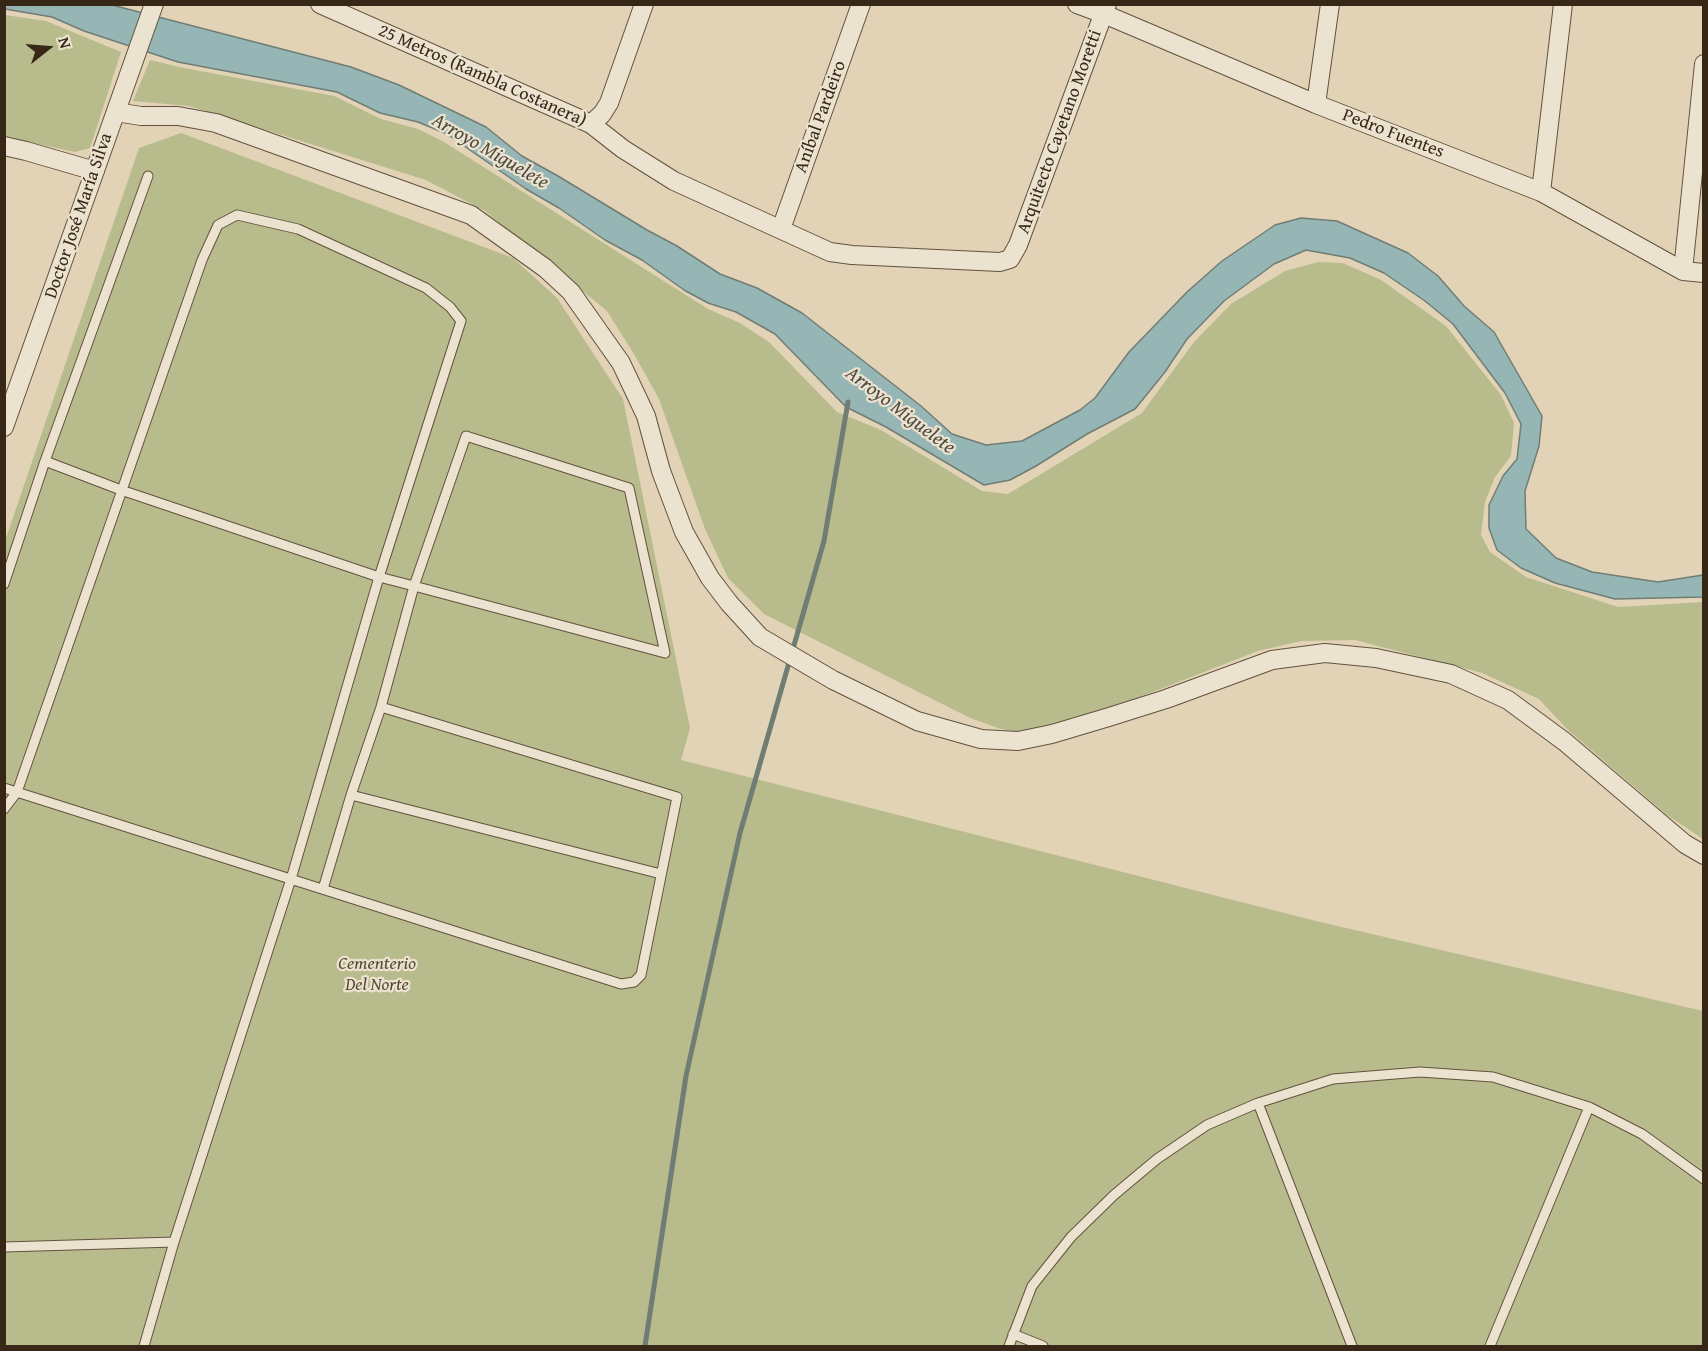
<!DOCTYPE html>
<html>
<head>
<meta charset="utf-8">
<style>
	body { margin:0 }
	#map { position:relative; width:1708px; height:1351px; overflow:hidden; background:#e2d3b6; font-family:"Gentium Book Plus",serif }
	canvas { display:block }
	.frame { position:absolute; inset:0; border:6px solid #372716; pointer-events:none }
	.north { position:absolute; left:18px; top:18px; width:60px; height:60px; -webkit-text-stroke:4px #ece2d0; paint-order:stroke; rotate:73deg; font-size:16px; font-weight:700; line-height:24px; text-align:center; color:#372716 }
	.north::after { content:''; display:block; margin:auto; width:21px; height:27px; background:#372716; clip-path:polygon(50% 0,100% 100%,50% 72%,0 100%) }
</style>
</head>
<body>
<div id="map">
<canvas width="1708" height="1351"></canvas>
<div class="frame"></div>
<div class="north">N</div>
</div>
<script>
const ctx = document.querySelector('canvas').getContext('2d');
ctx.lineJoin = 'round';
function paint(path, color) { ctx.fillStyle = color; ctx.fill(path, 'evenodd'); }
const toPath = rows => new Path2D(rows.map(r => 'M' + r).join(''));
function strokePath(path, color, width, dash) { ctx.strokeStyle = color; ctx.lineWidth = width; ctx.lineCap = dash ? 'butt' : 'round'; ctx.setLineDash(dash || []); ctx.stroke(path); }
function label(font, color, halo, rows, align = 'center') {
  ctx.font = font + ' "Gentium Book Plus",serif'; ctx.lineWidth = 4.5; ctx.setLineDash([]); ctx.textBaseline = 'middle'; ctx.strokeStyle = halo; ctx.fillStyle = color; for (const [text, x, y, turn = 0] of rows) {
    ctx.save(); ctx.translate(x, y); ctx.rotate((+turn || 0) * Math.PI / 180); ctx.textAlign = isNaN(turn) ? turn : align; if (halo) ctx.strokeText(text, 0, 0); ctx.fillText(text, 0, 0); ctx.restore();
  }
}
paint(toPath([
	[5,15,46,21,121,52,90,148,75,152,5,137],
	[150,60,179,67,334,96,381,119,418,129,444,142,708,309,740,323,769,342,837,412,881,430,982,491,1008,494,1142,413,1194,342,1231,304,1285,271,1318,262,1343,263,1381,280,1446,326,1501,395,1514,423,1511,456,1495,477,1485,502,1481,535,1490,552,1526,577,1618,607,1703,602,1703,839,1667,815,1568,730,1539,699,1482,673,1355,640,1301,641,1258,651,1040,736,1001,729,970,718,764,614,728,578,705,529,659,399,634,354,607,311,485,211,426,180,189,106,133,101],
	[181,133,513,258,557,298,623,399,690,728,681,760,1316,921,1703,1011,1703,1346,5,1346,5,541,139,148]
]), '#b8bb8b');
const water = toPath([
	[4,5,112,5,351,67,399,85,486,127,522,156,558,176,647,230,677,246,720,274,757,288,802,313,921,406,952,434,986,445,1022,441,1080,410,1095,398,1129,352,1187,292,1222,261,1275,225,1301,218,1337,221,1408,253,1438,276,1464,306,1494,332,1542,416,1539,446,1525,491,1526,529,1556,558,1592,572,1658,582,1703,575,1703,597,1615,599,1555,583,1521,568,1497,550,1489,528,1489,505,1503,476,1517,459,1521,424,1505,393,1453,324,1425,301,1384,273,1350,258,1306,250,1274,264,1224,301,1187,339,1165,372,1135,409,1087,434,1036,466,1010,480,984,485,886,427,846,407,775,334,736,312,708,303,684,290,642,260,605,240,559,208,526,189,447,134,418,122,380,113,337,92,178,62,84,31,52,17,5,9,4,5]
]);
paint(water, '#96b6b5');
strokePath(water, '#707d75', 1.5);
strokePath(toPath([
	[645,1346,686,1076,740,833,824,541,848,402]
]), '#707d75', 5);
const service = toPath([
	[45,461,121,490,379,577,414,586,665,653,629,488,466,436,414,586,381,707,351,795,323,889],
	[4,584,45,461,148,176],
	[4,788,621,984,634,982,641,975,677,797,381,707],
	[351,795,661,874],
	[4,809,17,792,202,260,218,225,237,215,298,229,426,288,450,307,461,321,379,577,291,879,174,1242,144,1346],
	[1258,1103,1352,1346],
	[4,1247,174,1242],
	[1013,1334,1043,1346],
	[1009,1346,1032,1286,1071,1237,1114,1195,1157,1159,1207,1125,1258,1103,1333,1079,1420,1072,1493,1077,1589,1107,1642,1134,1704,1179],
	[1490,1346,1589,1107]
]);
const minor = toPath([
	[320,4,591,124,623,149,674,181,830,252,852,255,1000,262,1010,259,1018,245,1107,4],
	[1077,4,1104,14,1316,104,1541,192,1683,271,1704,273],
	[1316,104,1330,4],
	[116,112,141,116,178,116,216,123,471,215,545,268,571,292,621,363,646,416,661,471,684,532,710,578,729,603,760,637,833,680,917,721,981,739,1018,741,1052,734,1109,717,1166,699,1272,660,1325,653,1376,658,1451,674,1508,700,1565,742,1685,844,1704,855],
	[591,124,602,114,609,103,644,4],
	[4,146,26,151,95,171],
	[1541,192,1563,4],
	[781,229,861,4],
	[1683,271,1704,64],
	[4,427,154,4]
]);
strokePath(service, '#62523e', 11);
strokePath(minor, '#62523e', 20);
strokePath(service, '#ece2d0', 9);
strokePath(minor, '#ece2d0', 18);
label('18px', '#372716', '#ece2d0', [
	["25 Metros (Rambla Costanera)",482,76,24],
	["Aníbal Pardeiro",821,117,-70],
	["Arquitecto Cayetano Moretti",1060,132,-70],
	["Pedro Fuentes",1393,134,21],
	["Doctor José María Silva",79,216,-71]
]);
label('italic 18px', '#574c33', '#ece2d0', [
	["Cementerio",377,964],
	["Del Norte",377,985]
]);
label('italic 20px', '#4f4b3e', '#ece2d0', [
	["Arroyo Miguelete",490,152,30],
	["Arroyo Miguelete",900,411,37]
]);
</script>
</body>
</html>
